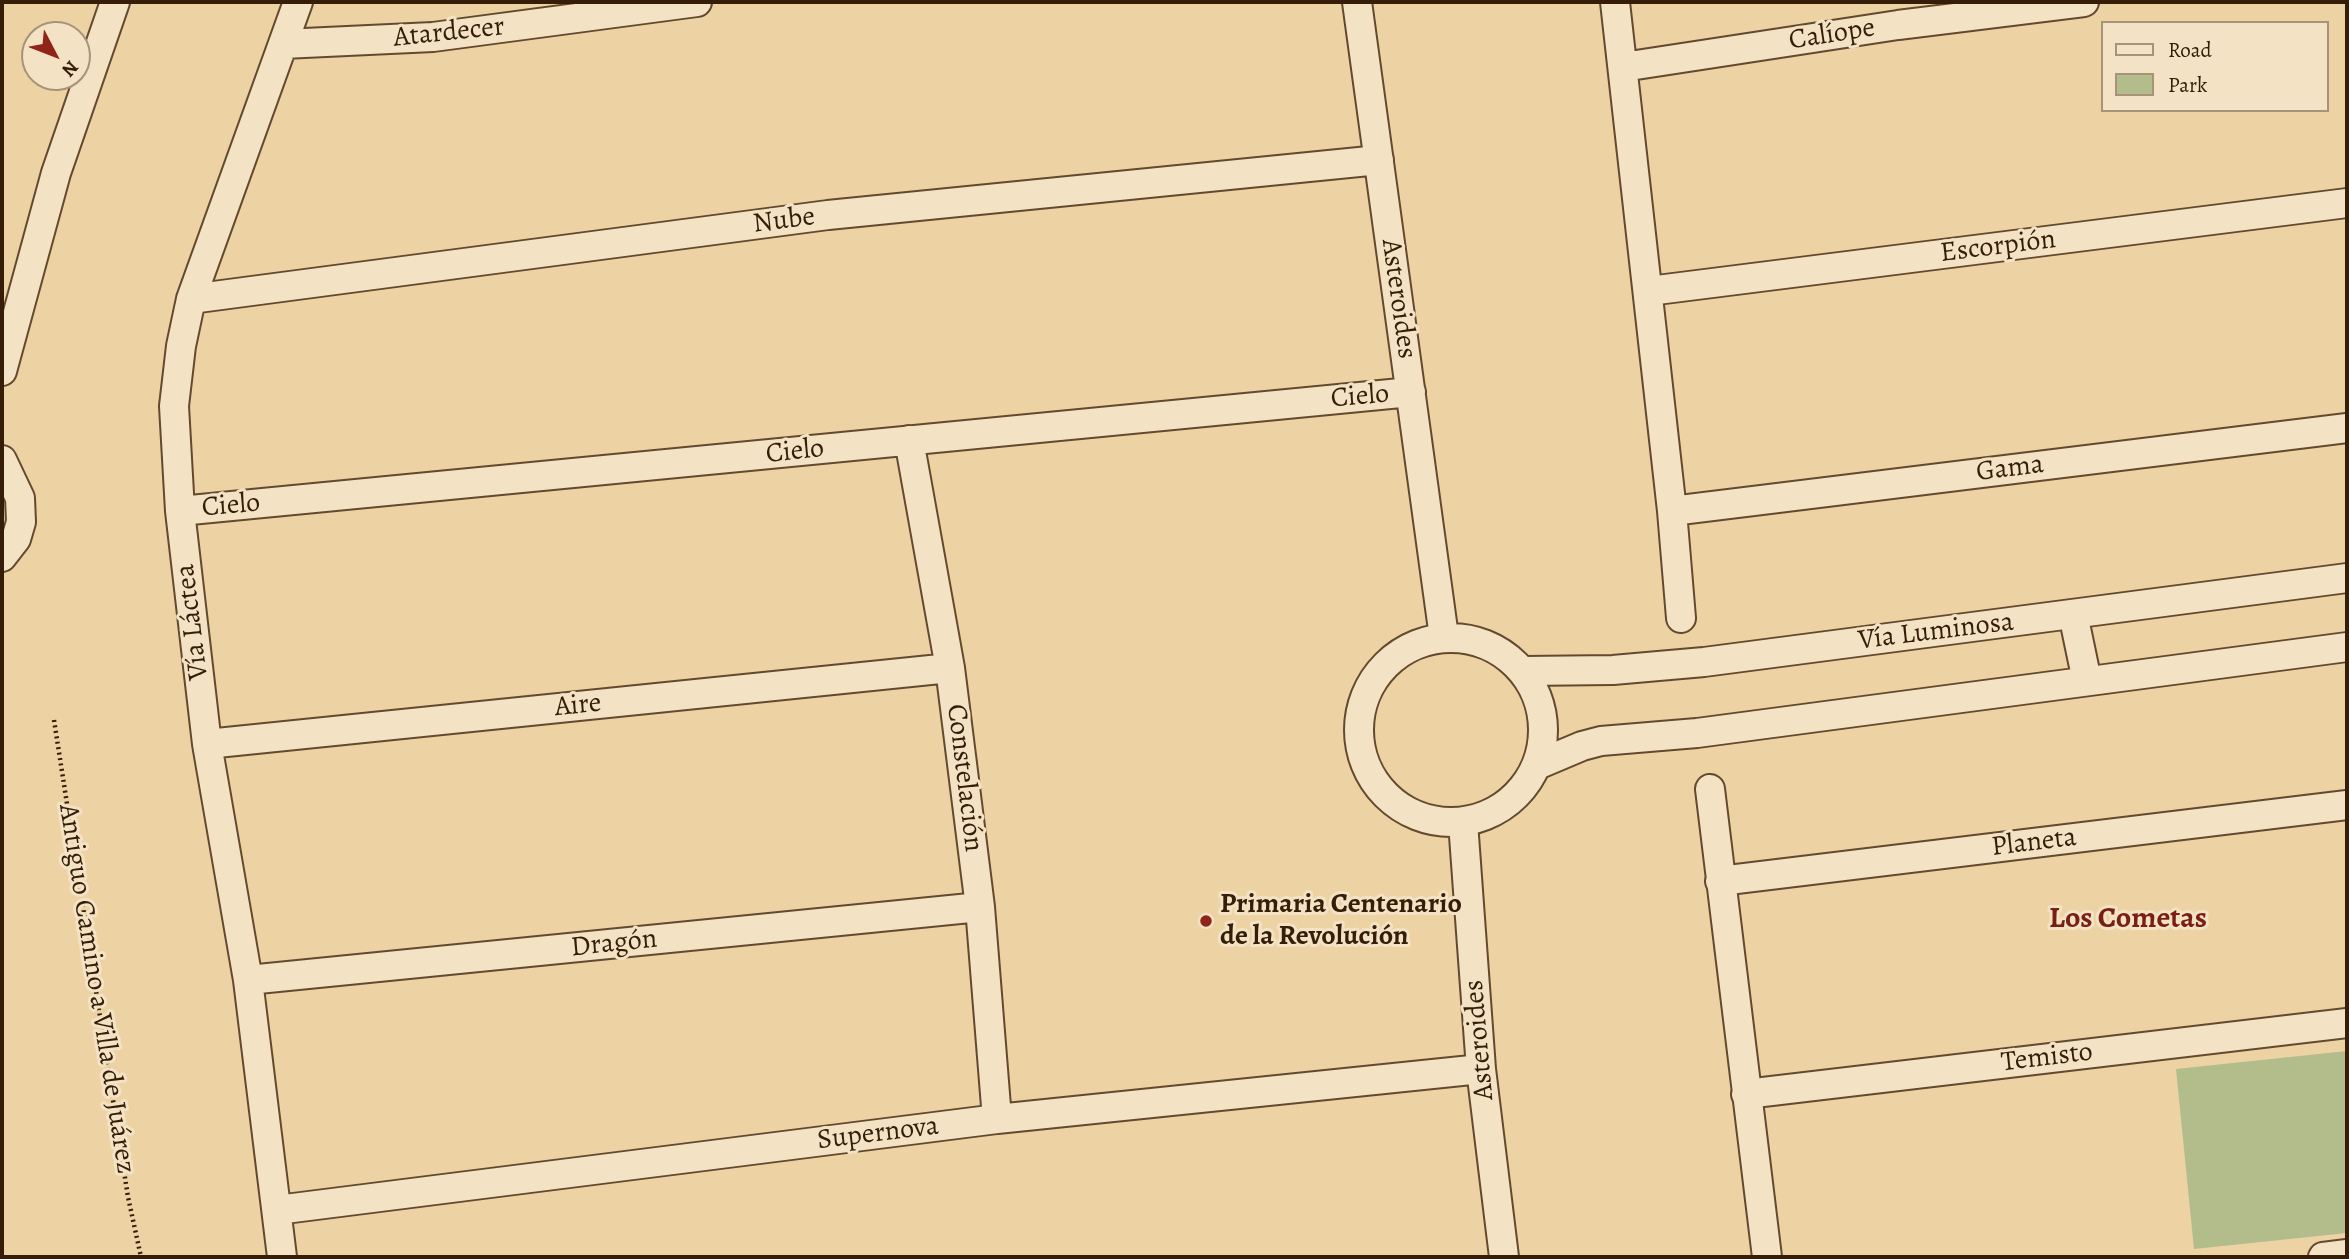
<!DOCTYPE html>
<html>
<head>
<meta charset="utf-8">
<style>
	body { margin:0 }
	#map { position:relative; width:2349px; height:1259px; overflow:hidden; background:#edd2a4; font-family:Alegreya,serif }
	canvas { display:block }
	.frame { position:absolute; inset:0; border:4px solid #351d08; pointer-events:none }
	.legend { position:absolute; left:2101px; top:21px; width:228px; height:91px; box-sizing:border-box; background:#f3e2c4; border:2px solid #a79379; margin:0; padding:9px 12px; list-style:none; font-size:21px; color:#351d08 }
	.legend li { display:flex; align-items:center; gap:14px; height:35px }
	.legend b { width:35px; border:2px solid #a79379 }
	.north { position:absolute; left:21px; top:21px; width:70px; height:70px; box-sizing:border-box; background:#f3e2c4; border:2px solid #a79379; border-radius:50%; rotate:132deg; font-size:19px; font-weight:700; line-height:28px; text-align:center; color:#351d08 }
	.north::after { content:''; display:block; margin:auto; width:24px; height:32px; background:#8f2418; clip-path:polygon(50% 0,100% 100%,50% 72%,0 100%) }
</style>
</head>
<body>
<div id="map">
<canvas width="2349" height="1259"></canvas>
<div class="frame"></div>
<ul class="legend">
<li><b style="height:9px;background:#f3e2c4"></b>Road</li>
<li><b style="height:19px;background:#b2bd8b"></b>Park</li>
</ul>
<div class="north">N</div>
</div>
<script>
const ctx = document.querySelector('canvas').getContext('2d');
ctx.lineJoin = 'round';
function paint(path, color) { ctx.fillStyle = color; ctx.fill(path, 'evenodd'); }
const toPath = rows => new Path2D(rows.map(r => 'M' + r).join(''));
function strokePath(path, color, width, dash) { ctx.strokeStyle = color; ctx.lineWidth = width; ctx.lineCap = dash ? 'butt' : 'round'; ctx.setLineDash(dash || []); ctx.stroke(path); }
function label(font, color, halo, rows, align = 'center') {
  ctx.font = font + ' Alegreya,serif'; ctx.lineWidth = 6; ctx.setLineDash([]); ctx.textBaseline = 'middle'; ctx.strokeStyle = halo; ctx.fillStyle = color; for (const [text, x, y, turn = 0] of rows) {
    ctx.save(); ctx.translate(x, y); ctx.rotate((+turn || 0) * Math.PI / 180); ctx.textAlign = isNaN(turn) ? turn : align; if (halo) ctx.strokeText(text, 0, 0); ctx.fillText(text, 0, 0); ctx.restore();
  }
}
paint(toPath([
	[2347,1051,2347,1233,2194,1249,2176,1069]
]), '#b2bd8b');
const street = toPath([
	[1357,2,1444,637],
	[1615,2,1672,511,1681,618],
	[283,44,433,37,697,2],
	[1623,67,1898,25,2084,2],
	[1649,291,2347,203],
	[191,299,828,215,1379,160],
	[2,371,56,173,115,2],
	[909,440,950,668,980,907,997,1119],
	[2,460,20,498,21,522,16,539,2,557],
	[180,511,1411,392],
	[1672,511,2347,428],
	[2073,614,2087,681],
	'1359 730a92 92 0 1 1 184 0a92 92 0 1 1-184 0Z',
	[1524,671,1613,670,1704,662,2347,578],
	[207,744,950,668],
	[1537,765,1582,746,1601,741,1697,733,2347,647],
	[1710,789,1767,1257],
	[1463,822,1481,1069,1504,1257],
	[1720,881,2347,805],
	[248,980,980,907],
	[1746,1094,2347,1023],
	[277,1210,997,1119,1481,1069],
	[282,1257,248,980,207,744,180,511,174,406,181,346,191,299,298,2],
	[2323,1257,2347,1254]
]);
strokePath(street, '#634a2f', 32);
strokePath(toPath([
	[54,720,128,1197,141,1257]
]), '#351d08', 4.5, [2, 3.5]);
strokePath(street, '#f3e2c4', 28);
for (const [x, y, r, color] of [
	[1206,921,7,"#8f2418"]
]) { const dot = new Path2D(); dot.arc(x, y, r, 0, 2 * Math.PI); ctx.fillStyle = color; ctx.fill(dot); strokePath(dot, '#f3e2c4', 2.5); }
label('28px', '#351d08', '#f3e2c4', [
	["Atardecer",449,33,-6],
	["Calíope",1832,35,-9],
	["Nube",784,221,-7],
	["Escorpión",1998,247,-7],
	["Asteroides",1398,299,82],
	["Cielo",1360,397,-5],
	["Cielo",795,452,-6],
	["Gama",2010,469,-7],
	["Cielo",231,506,-5],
	["Vía Láctea",193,622,-97],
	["Vía Luminosa",1936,632,-7],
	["Aire",578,706,-6],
	["Constelación",964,778,83],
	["Planeta",2034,843,-7],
	["Dragón",614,944,-6],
	["Antiguo Camino a Villa de Juárez",96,989,81],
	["Asteroides",1480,1040,-95],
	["Temisto",2047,1058,-7],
	["Supernova",878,1134,-7]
]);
label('bold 28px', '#351d08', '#f3e2c4', [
	["Primaria Centenario",1220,905],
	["de la Revolución",1220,937]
], 'left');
label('bold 30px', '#7a1f14', '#f3e2c4', [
	["Los Cometas",2128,920]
]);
</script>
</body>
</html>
